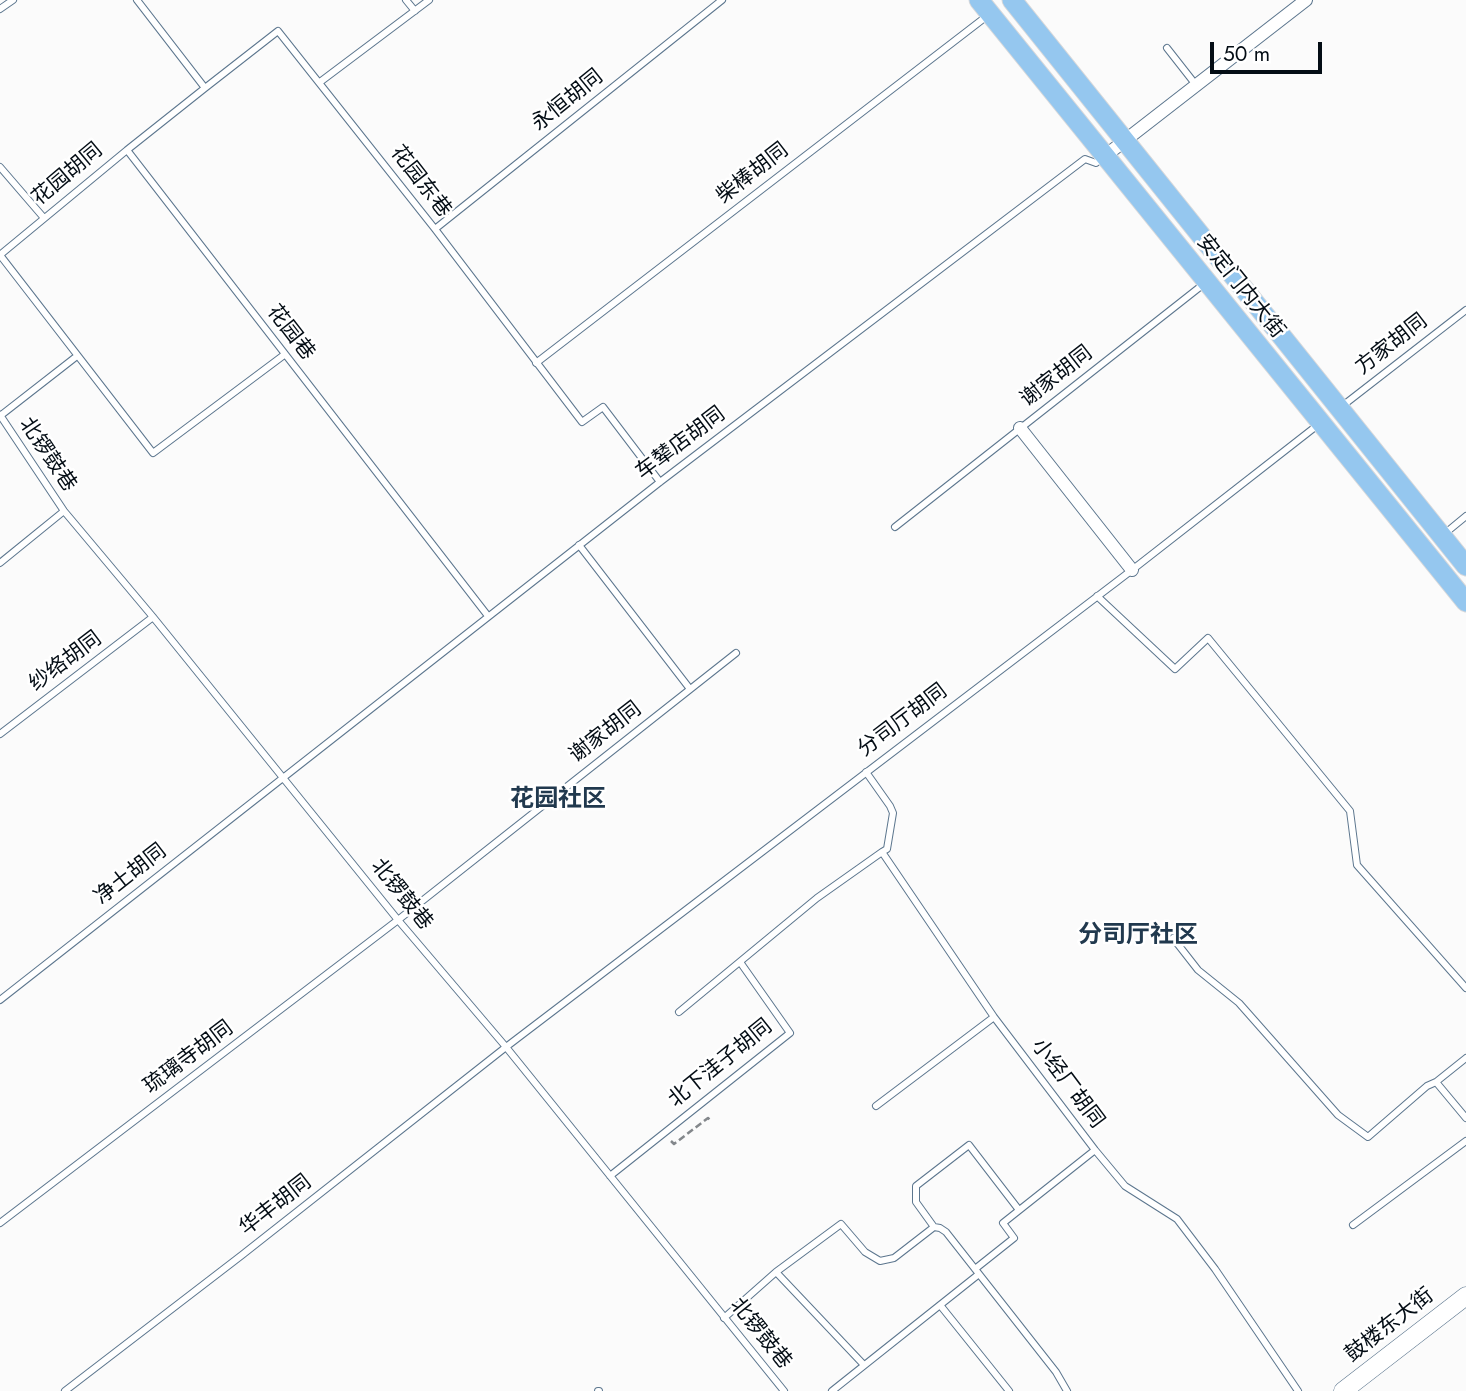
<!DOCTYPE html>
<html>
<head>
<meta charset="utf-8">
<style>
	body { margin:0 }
	#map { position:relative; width:1466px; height:1391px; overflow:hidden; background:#fbfbfb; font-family:Jost,sans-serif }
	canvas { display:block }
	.scale { position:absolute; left:1210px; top:42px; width:112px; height:32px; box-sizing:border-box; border:4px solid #040d15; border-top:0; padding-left:9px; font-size:21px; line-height:24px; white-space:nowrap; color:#040d15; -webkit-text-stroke:5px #fff; paint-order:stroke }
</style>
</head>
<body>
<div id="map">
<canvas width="1466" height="1391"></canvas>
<div class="scale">50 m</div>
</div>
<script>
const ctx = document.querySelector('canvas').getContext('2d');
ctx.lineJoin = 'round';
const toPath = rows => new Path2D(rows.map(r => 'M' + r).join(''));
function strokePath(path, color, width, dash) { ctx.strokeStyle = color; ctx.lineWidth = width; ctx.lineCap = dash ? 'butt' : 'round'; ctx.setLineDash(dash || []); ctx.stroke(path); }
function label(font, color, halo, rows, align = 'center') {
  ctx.font = font + ' Jost,"Noto Sans SC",sans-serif'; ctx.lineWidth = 5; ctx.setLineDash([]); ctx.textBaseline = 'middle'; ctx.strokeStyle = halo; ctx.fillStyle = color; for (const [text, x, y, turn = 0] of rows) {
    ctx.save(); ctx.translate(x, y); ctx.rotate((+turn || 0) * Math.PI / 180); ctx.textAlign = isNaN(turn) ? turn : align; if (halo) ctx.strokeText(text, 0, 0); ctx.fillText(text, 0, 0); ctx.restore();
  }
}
const lane = toPath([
	[137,0,205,88],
	[406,0,415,11],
	[0,9,13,0],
	[1167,48,1196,85],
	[320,82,429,0],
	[0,167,44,218],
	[435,229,722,0],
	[0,255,153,453,284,355],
	[0,255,127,150],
	[536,363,987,16],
	[1341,407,1466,310],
	[0,415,64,511,153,617,398,920,506,1047,784,1391],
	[0,416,77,356],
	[895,527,1205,283],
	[1443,535,1466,516],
	[579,545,690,689],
	[0,563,64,511],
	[1097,596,1175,669,1208,638,1350,811,1357,865,1466,988],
	[488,616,127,150,205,88,278,31,435,229,582,422,603,407,660,482],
	[0,734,153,617],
	[866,772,890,806,893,813,887,849,882,852,994,1017,1095,1150,1125,1186,1177,1219,1215,1269,1298,1391],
	[1173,938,1198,970,1239,1003,1338,1115,1368,1137,1427,1086,1436,1082],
	[0,1000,660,482,1085,159,1096,163,1104,156],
	[679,1012,817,898,882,852],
	[1466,1058,1436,1082,1466,1118],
	[876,1106,994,1017],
	[610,1176,790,1033,740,962],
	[0,1223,398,920,736,653],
	[1353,1225,1466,1141],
	[934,1227,916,1202,916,1186,969,1145,1019,1210],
	[975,1269,1014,1238,1003,1223,1095,1150],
	[776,1272,841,1224,865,1252,880,1261,894,1258,934,1227,940,1228,946,1232,1056,1372,1067,1391],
	[940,1305,1009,1391],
	[724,1318,776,1272,864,1365],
	[65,1391,242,1255,506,1047,1132,570,1319,424],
	[598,1391,599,1391],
	[832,1391,979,1274]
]);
const street = toPath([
	[1105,156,1306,0],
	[1020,428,1132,570]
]);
const secondary = toPath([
	[1343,1391,1466,1296]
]);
const primary = toPath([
	[979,0,1466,602],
	[1012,0,1466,566]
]);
strokePath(lane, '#5c768e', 8);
strokePath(street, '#5c768e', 14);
strokePath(secondary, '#5c768e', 19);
strokePath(primary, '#d7d8da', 21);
strokePath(toPath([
	[671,1141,674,1144,708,1118,711,1121]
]), '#83878b', 2.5, [7, 3.5]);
strokePath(lane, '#fff', 6);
strokePath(street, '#fff', 12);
strokePath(secondary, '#fff', 18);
strokePath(primary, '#95c7ef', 19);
label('21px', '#040d15', '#fff', [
	["永恒胡同",568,101,-39],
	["柴棒胡同",753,174,-38],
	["花园胡同",68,175,-40],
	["花园东巷",420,182,52],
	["安定门内大街",1240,287,51],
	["花园巷",290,333,52],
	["方家胡同",1392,345,-38],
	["谢家胡同",1057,377,-38],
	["车辇店胡同",681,444,-37],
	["北锣鼓巷",47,455,56],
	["纱络胡同",66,662,-37],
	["分司厅胡同",903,721,-37],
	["谢家胡同",606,733,-38],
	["净土胡同",131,875,-38],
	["北锣鼓巷",401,895,51],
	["琉璃寺胡同",189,1058,-37],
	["北下洼子胡同",721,1064,-39],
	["小经厂胡同",1067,1084,53],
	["华丰胡同",276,1206,-38],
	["鼓楼东大街",1390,1326,-38],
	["北锣鼓巷",760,1334,51]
]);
label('bold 24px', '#21394e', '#fff', [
	["花园社区",558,800],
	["分司厅社区",1138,936]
]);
</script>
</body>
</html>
